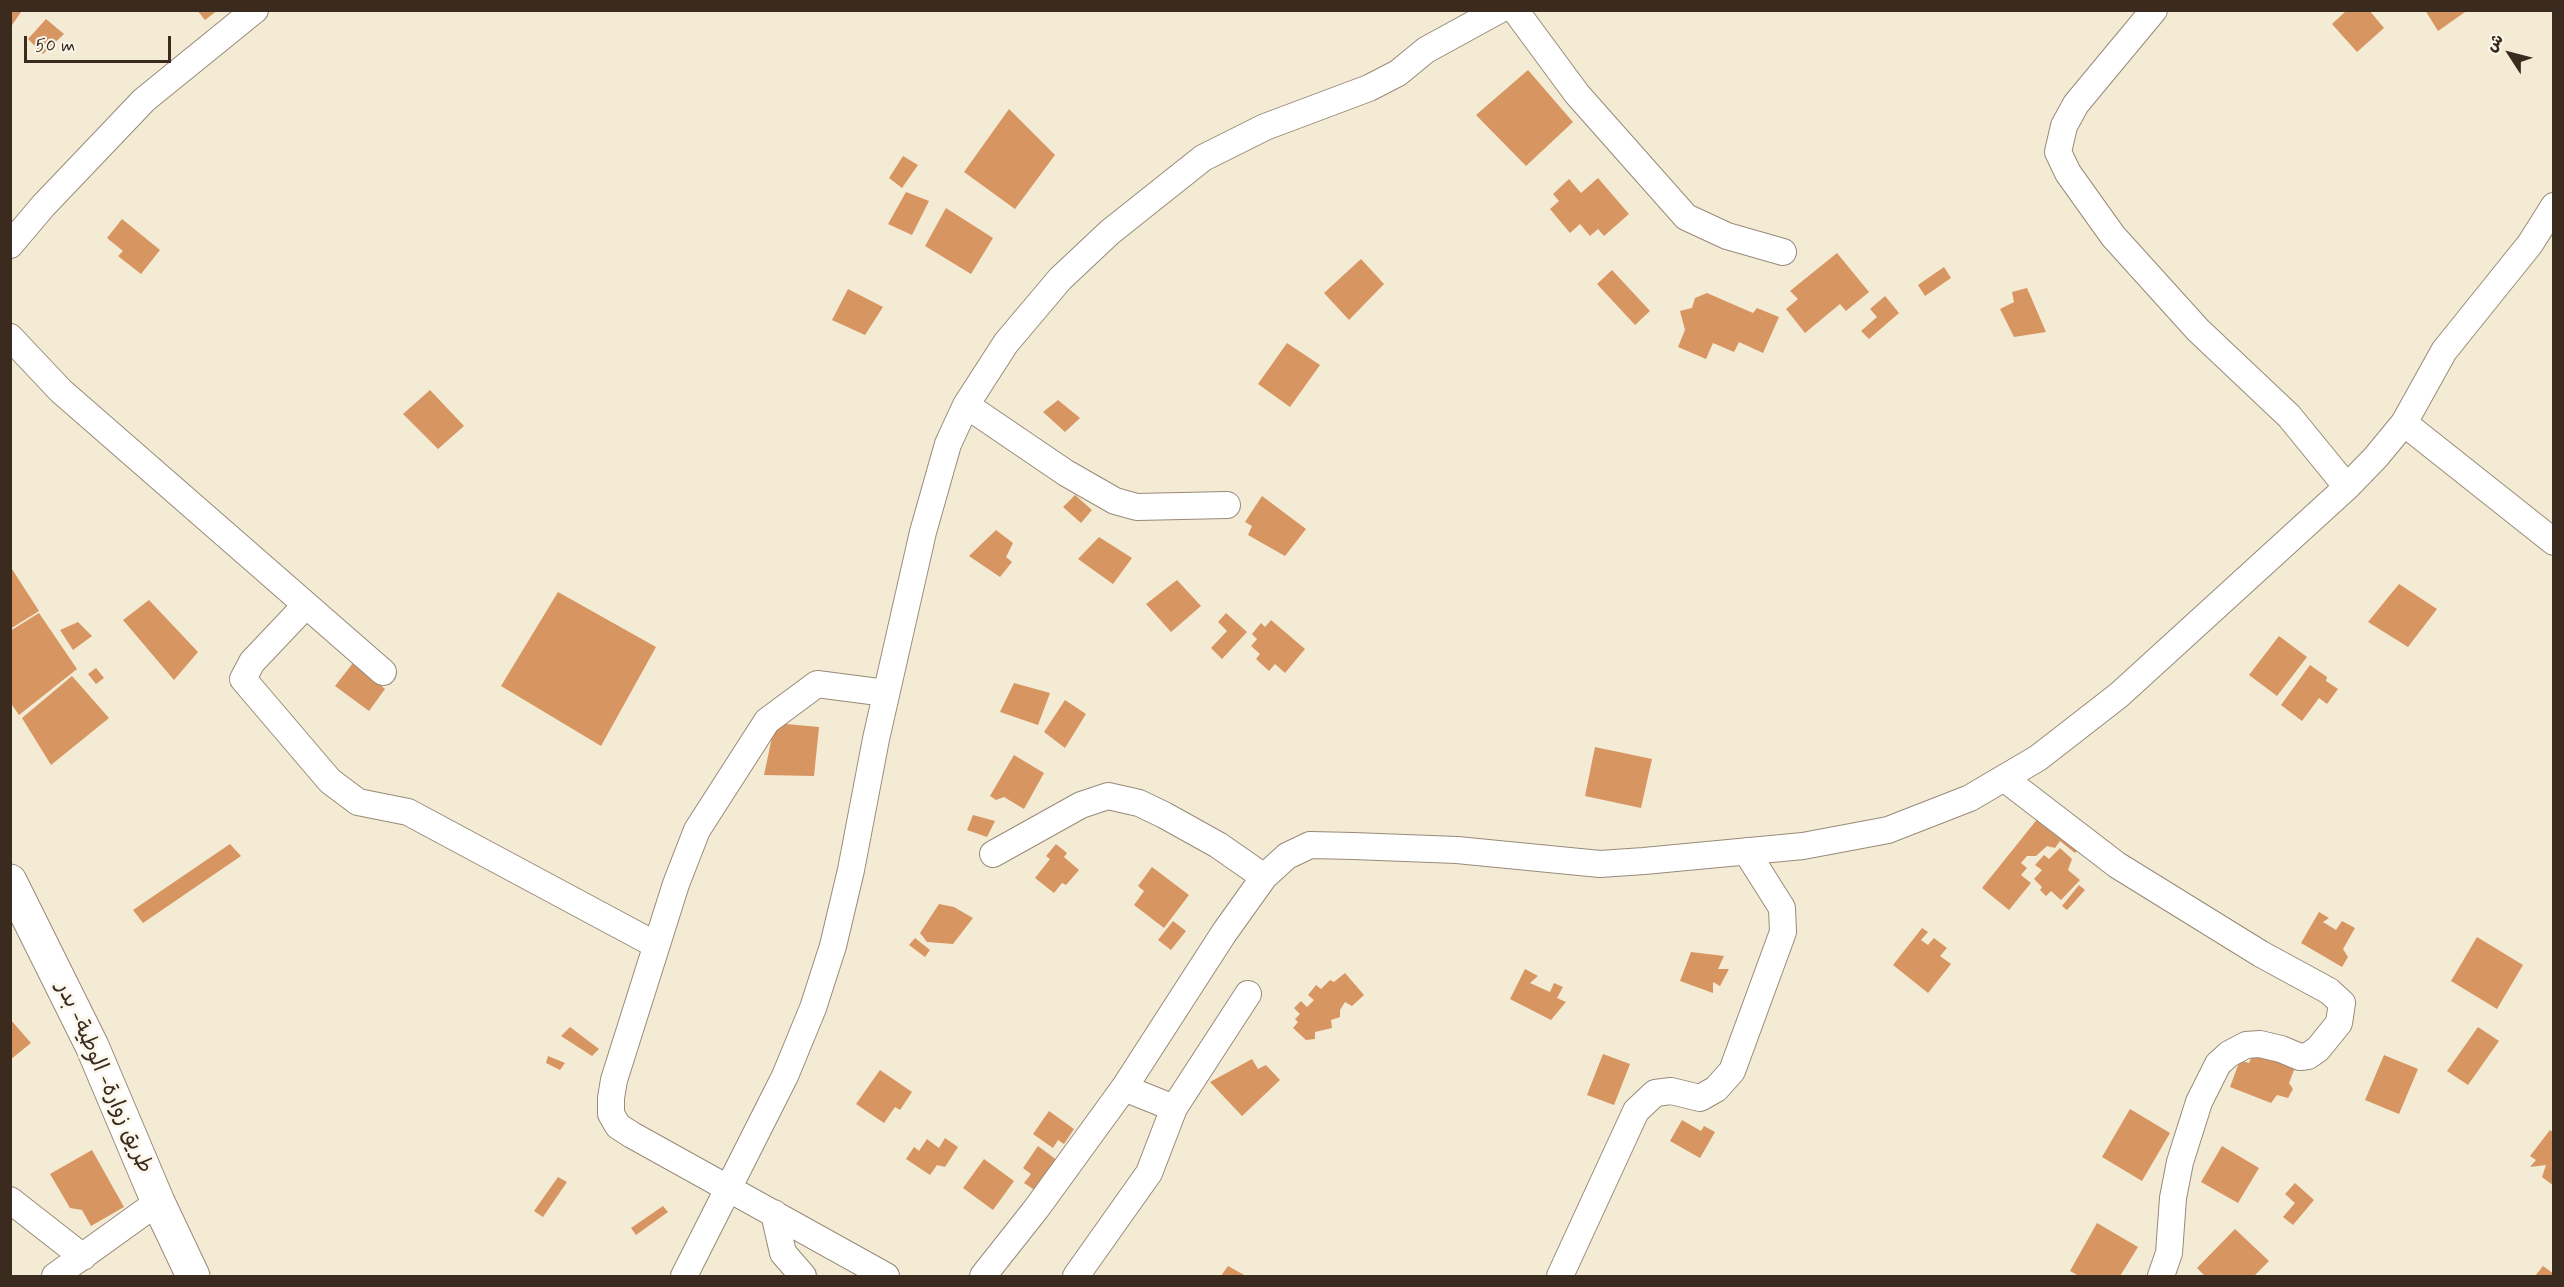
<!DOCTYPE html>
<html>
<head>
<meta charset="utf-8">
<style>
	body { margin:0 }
	#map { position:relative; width:2564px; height:1287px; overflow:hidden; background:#f4ebd4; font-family:Mynerve,"Playpen Sans Arabic",sans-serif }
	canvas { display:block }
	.frame { position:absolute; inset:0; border:12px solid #3b2a1e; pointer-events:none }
	.north { position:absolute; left:2480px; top:24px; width:60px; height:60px; -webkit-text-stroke:4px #fbf7ec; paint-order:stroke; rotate:306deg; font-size:16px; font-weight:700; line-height:24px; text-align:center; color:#3b2a1e }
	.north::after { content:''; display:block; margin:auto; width:21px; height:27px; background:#3b2a1e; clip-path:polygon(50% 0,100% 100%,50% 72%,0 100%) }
	.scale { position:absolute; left:24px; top:36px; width:147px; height:27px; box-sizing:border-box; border:3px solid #3b2a1e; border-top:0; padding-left:8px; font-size:18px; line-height:21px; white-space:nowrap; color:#3b2a1e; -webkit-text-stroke:4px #fbf7ec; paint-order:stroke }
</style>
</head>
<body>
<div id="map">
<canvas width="2564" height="1287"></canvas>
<div class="frame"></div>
<div class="north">ش</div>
<div class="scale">50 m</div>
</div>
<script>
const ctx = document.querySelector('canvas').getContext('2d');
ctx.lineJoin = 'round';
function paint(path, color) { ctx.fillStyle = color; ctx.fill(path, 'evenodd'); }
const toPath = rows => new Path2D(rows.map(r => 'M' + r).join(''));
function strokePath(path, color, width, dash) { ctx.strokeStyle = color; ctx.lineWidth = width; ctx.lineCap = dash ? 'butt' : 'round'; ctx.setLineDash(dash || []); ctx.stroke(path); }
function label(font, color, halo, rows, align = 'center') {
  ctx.font = font + ' Mynerve,"Playpen Sans Arabic",sans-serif'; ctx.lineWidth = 6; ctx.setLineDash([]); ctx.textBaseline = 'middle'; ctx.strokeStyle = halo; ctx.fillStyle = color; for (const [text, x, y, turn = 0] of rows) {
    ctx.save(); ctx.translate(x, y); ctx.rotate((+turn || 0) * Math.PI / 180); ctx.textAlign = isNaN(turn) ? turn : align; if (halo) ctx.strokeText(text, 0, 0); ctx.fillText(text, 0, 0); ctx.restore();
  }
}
paint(toPath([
	[10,10,21,12,10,28],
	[197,10,218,10,205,20],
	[2347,10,2369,10,2384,28,2357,52,2332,24],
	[2425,10,2468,10,2438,31],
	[46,19,64,34,43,54,28,39],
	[1528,70,1573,122,1526,166,1476,115],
	[1009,109,1055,155,1015,209,964,172],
	[903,156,918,165,902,188,889,178],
	[1598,178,1629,214,1604,236,1598,229,1590,236,1580,224,1570,233,1550,209,1559,201,1553,194,1569,179,1581,193],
	[906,192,929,201,912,235,888,224],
	[946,208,993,238,971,274,925,246],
	[122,219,160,250,141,274,118,256,123,251,107,238],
	[1837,253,1869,292,1846,311,1840,304,1805,333,1786,309,1798,299,1790,291],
	[1361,259,1384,284,1349,320,1324,293],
	[1944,267,1951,278,1925,296,1918,285],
	[1612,270,1650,311,1635,325,1597,284],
	[2027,288,2046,332,2014,337,2000,309,2014,302,2012,292],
	[848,289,883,307,865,335,832,320],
	[1707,293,1753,313,1757,308,1779,317,1763,353,1739,342,1734,352,1713,343,1706,359,1678,347,1685,330,1680,311,1692,308,1695,298],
	[1885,296,1899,313,1869,339,1861,331,1877,317,1870,309],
	[1287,343,1320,365,1290,407,1258,384],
	[430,390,464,426,438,449,403,414],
	[1058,400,1080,418,1065,432,1043,412],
	[1075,495,1092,510,1081,523,1063,507],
	[1262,496,1306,529,1285,556,1248,535,1252,526,1245,522],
	[996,530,1013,543,1006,557,1012,562,1000,577,969,556],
	[1099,537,1132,558,1113,584,1078,559],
	[10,566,39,611,10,629],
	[1177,580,1201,606,1171,632,1146,604],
	[2399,584,2437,609,2408,647,2368,622],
	[558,592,656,647,601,746,501,686],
	[149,600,198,652,174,680,123,620],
	[39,613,77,669,19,715,10,702,10,631],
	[1226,613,1247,632,1222,659,1211,648,1227,631,1218,622],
	[1271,620,1305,649,1285,673,1275,664,1269,671,1256,659,1260,654,1251,646,1257,639,1252,634,1261,623,1265,627],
	[78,622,92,636,73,650,60,630],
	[2279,636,2307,657,2277,696,2249,675],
	[353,663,385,689,369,711,335,686],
	[2310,665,2327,677,2326,681,2338,689,2327,704,2319,698,2302,721,2281,705],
	[96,668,104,678,96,684,88,674],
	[72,676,109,718,51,765,22,718],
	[1014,683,1050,693,1038,725,1000,712],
	[1065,700,1086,714,1065,748,1044,732],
	[775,723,819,727,814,776,764,775],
	[1595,747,1652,759,1641,808,1585,796],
	[1014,755,1044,773,1024,809,1004,797,996,800,990,796],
	[2043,812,2083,844,2075,853,2060,841,2055,848,2047,846,2036,856,2027,856,2021,863,2027,868,2021,875,2031,883,2009,910,1982,888],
	[973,815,995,821,987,837,967,830],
	[230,844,241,856,143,923,133,910],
	[1056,844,1067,853,1064,857,1079,870,1066,885,1062,883,1054,893,1035,878,1050,859,1046,856],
	[2060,848,2072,859,2068,870,2080,880,2061,900,2051,891,2046,896,2040,890,2042,887,2034,879,2042,870,2035,865,2044,855,2049,859],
	[1152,867,1189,895,1164,928,1134,905,1144,891,1138,886],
	[2079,885,2085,890,2067,910,2062,906],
	[939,904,954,907,973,918,953,944,927,942,920,933],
	[2319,912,2329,918,2323,922,2336,930,2342,921,2355,928,2343,949,2348,957,2342,967,2301,943],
	[1173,921,1186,931,1171,950,1158,940],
	[1922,928,1928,932,1921,940,1928,945,1934,938,1947,948,1940,956,1951,964,1928,993,1893,965],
	[2477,937,2523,965,2497,1009,2451,981],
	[915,938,930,950,925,957,909,945],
	[1691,952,1724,956,1718,969,1729,969,1720,986,1713,982,1713,993,1680,981],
	[1525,969,1538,976,1530,983,1550,992,1554,983,1563,987,1557,998,1566,1002,1551,1020,1510,999],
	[1345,973,1364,995,1352,1006,1345,1002,1340,1010,1340,1017,1331,1020,1332,1028,1315,1032,1315,1039,1306,1040,1293,1028,1298,1022,1295,1019,1300,1014,1294,1008,1301,1001,1307,1007,1314,1000,1308,995,1316,985,1321,989,1330,980,1334,982],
	[10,1019,31,1043,10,1060],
	[570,1027,599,1049,592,1056,561,1036],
	[2478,1027,2499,1041,2468,1085,2447,1071],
	[2255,1049,2296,1065,2289,1083,2293,1089,2288,1098,2277,1095,2271,1103,2230,1087,2240,1060,2249,1063],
	[1603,1054,1630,1064,1614,1105,1587,1095],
	[2384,1055,2418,1069,2399,1114,2365,1100],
	[548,1056,565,1063,560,1070,546,1063],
	[1252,1059,1258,1069,1266,1065,1280,1080,1242,1116,1210,1082],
	[880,1070,912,1092,900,1110,895,1107,884,1123,856,1104],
	[2130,1109,2170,1133,2142,1181,2102,1157],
	[1049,1111,1074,1129,1064,1144,1058,1140,1053,1148,1033,1134],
	[1682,1120,1701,1131,1704,1126,1715,1132,1700,1158,1670,1141],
	[2550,1130,2554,1133,2554,1186,2542,1177,2546,1165,2530,1167,2536,1160,2530,1156],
	[945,1138,958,1147,945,1167,937,1165,930,1175,906,1159,914,1147,919,1151,927,1139,939,1148],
	[1038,1146,1058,1161,1036,1191,1024,1183,1031,1174,1023,1168],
	[2222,1146,2259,1168,2238,1203,2201,1182],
	[92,1150,124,1207,91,1226,82,1210,70,1208,50,1174],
	[984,1159,1014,1181,993,1210,963,1188],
	[558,1177,567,1182,543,1217,534,1211],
	[2295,1183,2314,1200,2293,1225,2283,1217,2295,1203,2285,1194],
	[663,1206,668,1212,636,1235,631,1228],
	[2097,1223,2138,1247,2120,1276,2079,1276,2070,1271],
	[2235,1229,2269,1261,2254,1276,2205,1276,2197,1268],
	[1228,1266,1246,1276,1221,1276],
	[2543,1266,2554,1274,2554,1276,2535,1276]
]), '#d79562');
const minor = toPath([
	[1515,10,1577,94,1686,217,1727,236,1783,252],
	[2154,10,2076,104,2064,126,2058,152,2068,173,2113,236,2198,330,2289,416,2347,487],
	[10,245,43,206,144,100,255,10],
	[10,337,61,391,383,672],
	[966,405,1066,473,1115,501,1137,507,1227,505],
	[2404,423,2554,542],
	[306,605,252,662,243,679,330,781,358,802,408,812,656,945],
	[886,693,817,684,767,721,697,830,676,884,614,1080,611,1098,611,1114,618,1126,632,1135,886,1276],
	[2005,779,2117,865,2261,954,2329,991,2342,1003,2339,1023,2318,1049,2308,1056,2300,1057,2281,1049,2260,1044,2246,1045,2229,1054,2218,1064,2199,1102,2180,1162,2173,1198,2169,1253,2161,1276],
	[993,854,1081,805,1108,796,1139,803,1164,815,1218,845,1264,877],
	[1124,1088,1174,1108],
	[10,1200,83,1257],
	[774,1213,783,1253,803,1276],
	[55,1276,158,1202],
	[684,1276,785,1076,813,1008,833,946,851,870,876,739,923,532,948,444,966,405,1006,343,1060,279,1110,232,1203,158,1265,127,1369,88,1398,73,1426,50,1499,10],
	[983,1276,1036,1209,1124,1088,1224,933,1264,877,1287,856,1310,845,1353,846,1457,850,1600,864,1644,861,1803,846,1888,830,1970,798,2038,758,2119,695,2347,487,2376,457,2404,423,2444,351,2530,244,2554,206],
	[1076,1276,1149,1173,1174,1108,1248,994],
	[1560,1276,1636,1111,1655,1093,1671,1091,1700,1098,1716,1089,1732,1071,1783,932,1782,908,1746,851]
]);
const highway = toPath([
	[10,881,92,1046,158,1202,193,1276]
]);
strokePath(minor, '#988a79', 28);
strokePath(highway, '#988a79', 35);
strokePath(minor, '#fff', 26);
strokePath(highway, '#fff', 33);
label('22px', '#3b2a1e', '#fbf7ec', [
	["طريق زوارة- الوطية- بدر",103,1078,66]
]);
</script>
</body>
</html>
